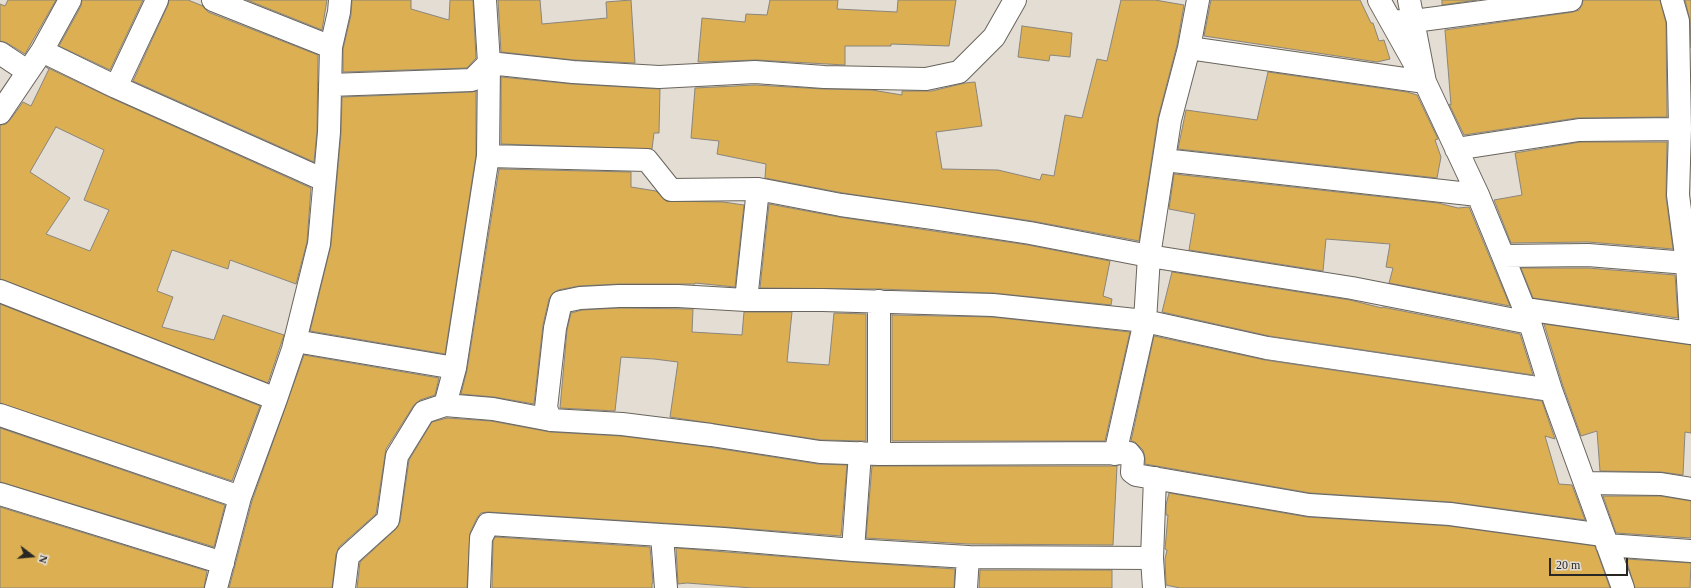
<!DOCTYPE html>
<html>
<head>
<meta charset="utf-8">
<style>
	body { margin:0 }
	#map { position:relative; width:1691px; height:588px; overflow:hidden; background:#e3ddd3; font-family:Georgia,serif }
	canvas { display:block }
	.north { position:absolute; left:12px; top:536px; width:40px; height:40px; -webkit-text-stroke:3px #e3ddd3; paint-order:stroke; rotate:106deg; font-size:11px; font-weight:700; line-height:16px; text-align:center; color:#292723 }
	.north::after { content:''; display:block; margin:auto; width:14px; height:18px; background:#292723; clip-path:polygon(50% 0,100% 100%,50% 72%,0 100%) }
	.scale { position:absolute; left:1549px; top:558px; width:79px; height:18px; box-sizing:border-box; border:2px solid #292723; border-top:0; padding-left:5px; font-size:12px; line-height:14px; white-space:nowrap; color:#292723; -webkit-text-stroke:3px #e3ddd3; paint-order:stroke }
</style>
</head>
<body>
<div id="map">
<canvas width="1691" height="588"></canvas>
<div class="north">N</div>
<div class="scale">20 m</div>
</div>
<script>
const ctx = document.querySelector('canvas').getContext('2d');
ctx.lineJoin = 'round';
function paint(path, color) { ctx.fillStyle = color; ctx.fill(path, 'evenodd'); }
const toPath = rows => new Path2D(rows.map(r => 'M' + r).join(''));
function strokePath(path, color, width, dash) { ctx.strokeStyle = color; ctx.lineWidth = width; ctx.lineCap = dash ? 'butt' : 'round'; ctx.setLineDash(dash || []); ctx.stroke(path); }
const building = toPath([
	[8,0,56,0,25,54,7,43,0,41,0,4,5,6,8,0],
	[82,0,143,0,110,70,59,46,81,6,82,0],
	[169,0,188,0,203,6,208,12,318,55,317,131,314,162,133,81,168,5,169,0],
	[247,0,327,0,322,30,247,0],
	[352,0,411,0,411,9,449,20,450,0,473,0,476,58,467,68,343,72,343,49,351,15,352,0],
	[498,0,540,0,542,24,607,18,606,2,631,0,635,63,574,60,501,52,498,0],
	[770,0,838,0,837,9,897,12,898,0,956,0,949,46,891,44,891,46,845,46,845,65,756,60,698,62,702,18,745,22,746,14,767,15,770,0],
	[1121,0,1155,0,1184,5,1177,45,1158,118,1139,241,1032,221,843,193,765,178,766,164,717,154,719,141,691,138,695,88,755,85,823,89,872,90,902,95,902,91,932,91,965,83,975,82,982,126,936,132,942,169,998,170,1040,180,1042,174,1054,176,1065,115,1082,118,1097,59,1107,61,1121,0],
	[1211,0,1360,0,1371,23,1373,23,1379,41,1384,40,1390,59,1377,62,1204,36,1211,0],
	[1442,0,1477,0,1442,5,1442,0],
	[1583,0,1660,0,1666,23,1667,117,1577,118,1464,135,1449,104,1451,105,1445,30,1573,12,1579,10,1582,5,1583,0],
	[1685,0,1691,0,1691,48,1690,21,1685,0],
	[1022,26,1072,33,1070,57,1050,55,1049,61,1018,57,1022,26],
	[46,67,111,98,311,188,307,242,296,284,230,260,228,269,172,250,157,291,173,297,162,327,214,340,223,315,284,335,268,383,0,279,0,125,6,124,10,120,23,102,31,106,49,69,46,67],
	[56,127,104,150,84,200,109,210,90,251,46,234,70,198,30,172,56,127],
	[1268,72,1407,92,1417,95,1438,139,1435,140,1441,157,1437,178,1178,149,1186,110,1257,120,1268,72],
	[501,77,572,84,660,89,659,133,654,133,652,149,501,144,501,77],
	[476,91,476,155,445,354,310,331,331,245,341,133,342,97,472,92,476,91],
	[1580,142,1667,142,1666,197,1673,249,1588,242,1511,243,1494,200,1522,195,1515,153,1580,142],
	[499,169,631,172,631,187,656,191,666,201,723,202,744,205,735,287,695,283,695,284,619,284,579,286,558,290,553,293,549,299,543,325,534,404,494,397,461,394,467,370,499,169],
	[1174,174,1438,203,1458,208,1469,207,1510,306,1389,283,1393,268,1386,267,1390,244,1326,239,1323,271,1189,250,1195,214,1169,209,1174,174],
	[769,204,839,217,1028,245,1110,261,1103,296,1112,299,1111,305,993,293,879,289,760,288,769,204],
	[1521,268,1588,268,1675,275,1678,318,1533,298,1521,268],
	[1172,272,1350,300,1382,308,1382,307,1520,334,1533,375,1269,336,1162,312,1172,272],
	[0,304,260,406,232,481,0,403,0,304],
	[619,308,693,309,692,332,742,335,744,312,792,312,787,362,829,365,834,313,866,314,866,441,821,440,670,417,678,362,654,359,621,357,615,411,560,408,567,330,571,313,582,310,619,308],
	[892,315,992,317,1130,332,1105,441,892,441,892,315],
	[1544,324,1691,345,1691,433,1685,432,1683,475,1661,472,1600,471,1597,431,1581,436,1563,386,1544,324],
	[1154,336,1265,360,1542,401,1555,439,1545,436,1559,484,1572,485,1585,520,1451,502,1310,493,1145,464,1145,458,1143,450,1135,442,1131,441,1154,336],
	[304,355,439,378,435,395,420,400,414,405,386,449,376,514,339,547,336,554,332,588,229,588,252,501,304,355],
	[447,418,491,421,550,432,621,436,709,447,818,464,847,465,841,536,725,527,488,512,481,513,477,518,470,533,467,588,357,588,360,562,396,529,400,522,409,460,432,422,447,418],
	[0,428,225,505,214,547,0,482,0,428],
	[872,466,1117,466,1113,545,968,544,866,538,872,466],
	[1169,493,1307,517,1449,526,1595,546,1610,588,1180,588,1166,585,1165,559,1167,550,1165,549,1168,515,1166,515,1166,505,1169,493],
	[1603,496,1660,496,1691,501,1691,538,1616,533,1603,496],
	[0,507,207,571,204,588,0,588,0,507],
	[495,537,650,547,653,583,652,583,652,588,492,588,493,541,495,537],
	[676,548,852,562,955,569,954,588,752,588,687,583,678,584,676,548],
	[1626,559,1691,563,1690,588,1635,588,1626,559],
	[980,570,1112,570,1112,588,979,588,980,570]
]);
paint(building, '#dbaf52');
strokePath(building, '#8a857c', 1);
const minor = toPath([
	[213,0,331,47],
	[1379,0,1425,82,1478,195,1503,256,1530,323,1551,390,1623,588],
	[1672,0,1678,21,1680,129,1678,195,1687,263,1691,333],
	[1400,21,1414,21,1571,0],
	[1189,48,1425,82,1409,0],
	[42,51,116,87,324,180],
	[0,53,27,71],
	[330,85,472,80,489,63,573,72,659,77,755,72,824,77,926,79,959,72,994,37,1015,0],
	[116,87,157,0],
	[0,113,42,51,70,0],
	[1456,149,1579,130,1680,129],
	[488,156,647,160,671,190,758,189,841,205,933,218,1030,233,1149,256,1352,288,1530,323],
	[1164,160,1478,195],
	[1503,256,1588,255,1687,263],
	[0,291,276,399],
	[746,300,758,189],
	[1525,309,1691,333],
	[295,341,455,368],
	[445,405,455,368,488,156,489,63,485,0],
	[0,415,240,497],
	[551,420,546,408,555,328,561,302,580,298,619,296,678,296,746,300,823,300,993,305,1145,321,1267,348,1551,390],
	[879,454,879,301],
	[1115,454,1145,321,1149,256,1170,120,1189,48,1198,0],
	[1585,483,1661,484,1691,489],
	[0,494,223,563],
	[662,535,666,588],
	[1607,545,1691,551],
	[853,550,860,453],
	[216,588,240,497,276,399,293,349,319,244,329,132,331,47,339,12,340,0],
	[344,588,348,556,388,520,397,456,424,412,445,405,493,409,551,420,622,424,711,435,820,452,879,454,1129,453,1133,458,1132,472,1136,475,1309,505,1450,514,1603,535],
	[479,588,481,538,488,524,724,539,853,550,968,557,1152,558],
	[966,588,968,557],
	[1154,588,1152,558,1155,478]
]);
strokePath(minor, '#69655c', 24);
strokePath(minor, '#fff', 22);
</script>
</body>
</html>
